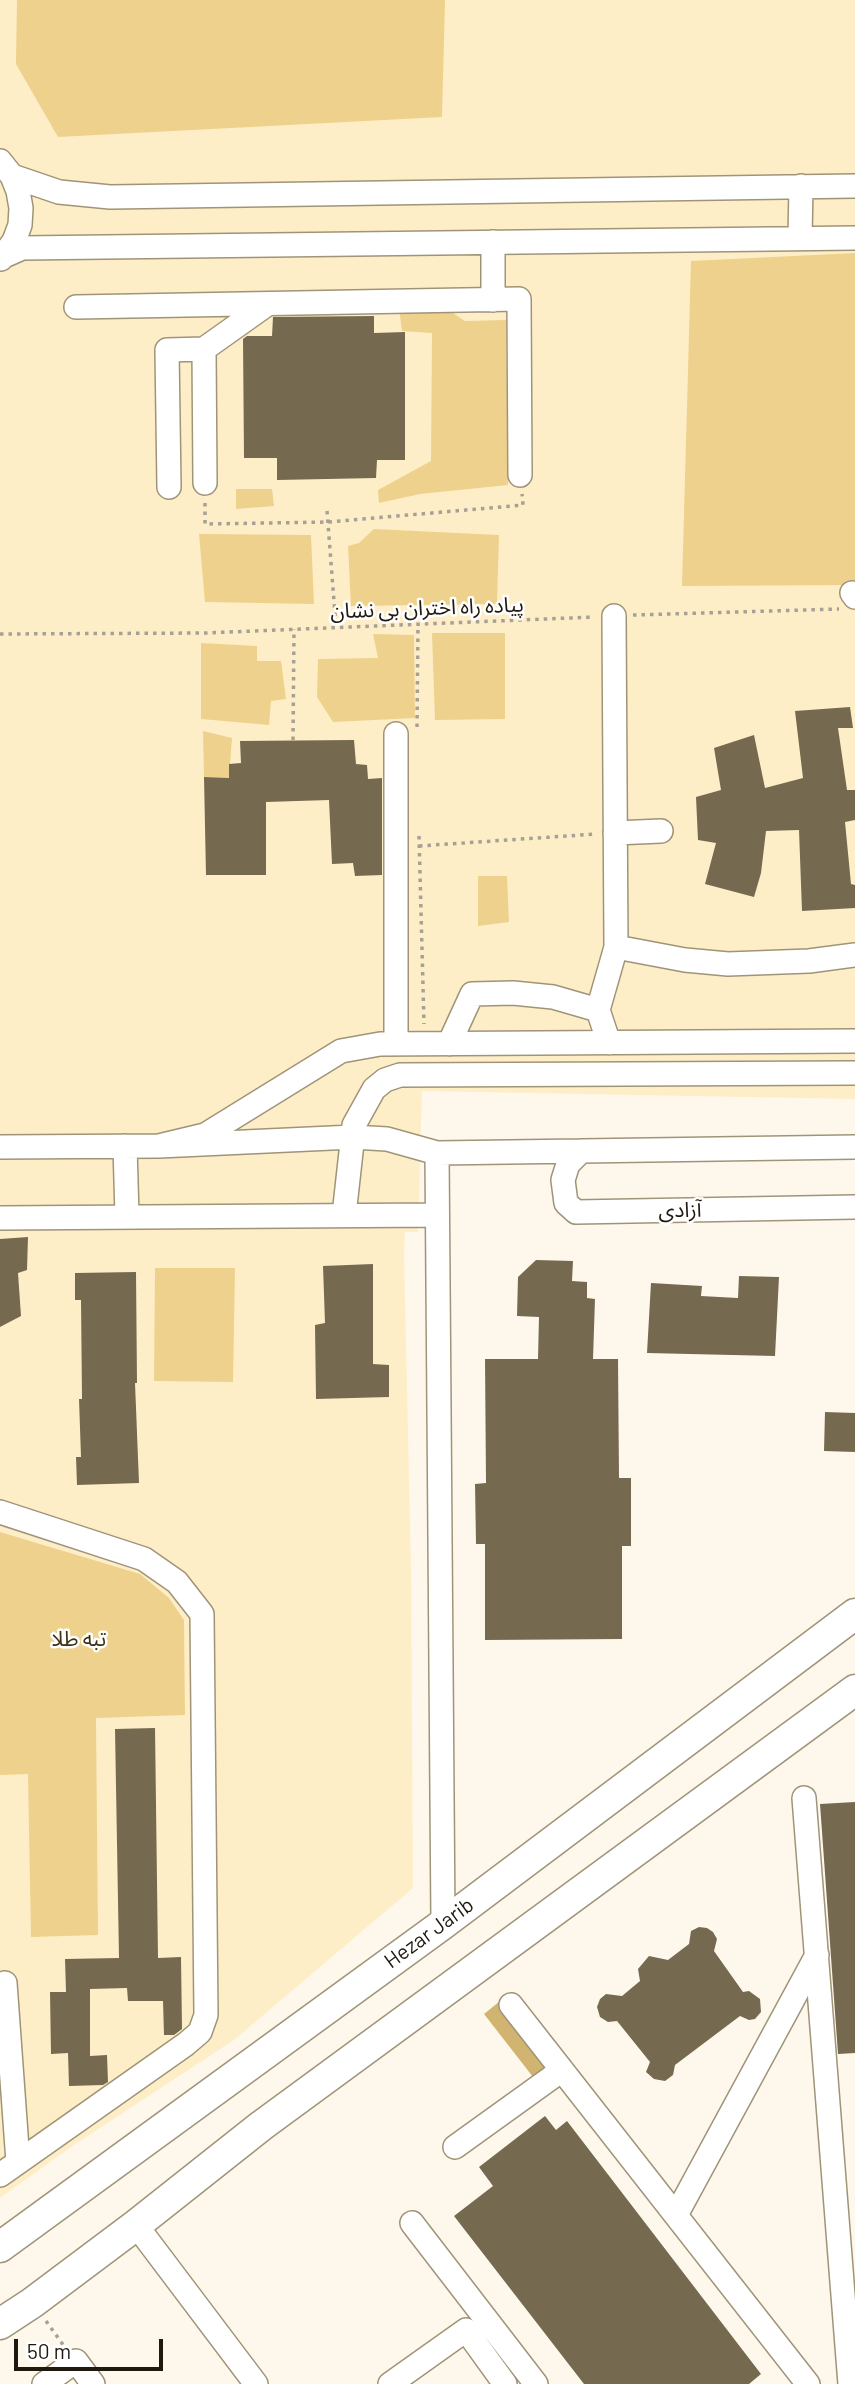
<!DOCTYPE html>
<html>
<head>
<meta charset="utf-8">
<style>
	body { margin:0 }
	#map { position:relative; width:855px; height:2384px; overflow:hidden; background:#fef8ec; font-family:Barlow,sans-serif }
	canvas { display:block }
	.scale { position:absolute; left:14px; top:2339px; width:149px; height:32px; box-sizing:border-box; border:4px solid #1e190e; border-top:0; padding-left:9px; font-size:21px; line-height:24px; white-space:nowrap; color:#1e190e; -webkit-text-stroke:5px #fff; paint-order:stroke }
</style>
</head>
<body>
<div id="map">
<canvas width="855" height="2384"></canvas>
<div class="scale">50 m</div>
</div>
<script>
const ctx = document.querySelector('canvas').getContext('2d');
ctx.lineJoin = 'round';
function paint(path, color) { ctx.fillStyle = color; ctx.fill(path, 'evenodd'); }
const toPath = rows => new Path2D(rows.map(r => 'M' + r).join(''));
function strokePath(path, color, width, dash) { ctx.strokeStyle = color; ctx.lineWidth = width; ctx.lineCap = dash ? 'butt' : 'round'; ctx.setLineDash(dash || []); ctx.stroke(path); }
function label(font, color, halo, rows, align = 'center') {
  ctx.font = font + ' Barlow,"Noto Sans Arabic",sans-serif'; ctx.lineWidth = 5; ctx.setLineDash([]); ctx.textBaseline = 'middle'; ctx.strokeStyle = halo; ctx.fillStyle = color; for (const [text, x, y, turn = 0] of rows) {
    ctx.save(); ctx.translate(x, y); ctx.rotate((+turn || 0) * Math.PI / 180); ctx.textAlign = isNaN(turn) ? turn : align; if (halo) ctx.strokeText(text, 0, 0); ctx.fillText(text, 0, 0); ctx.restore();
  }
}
paint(toPath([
	[0,0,855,0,855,1099,422,1091,418,1232,405,1232,404,1250,411,1572,413,1888,234,2040,74,2145,0,2198]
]), '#feeec8');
paint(toPath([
	[17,0,445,0,442,117,58,137,16,64],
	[855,253,855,585,682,586,691,261],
	[444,307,465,321,506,320,508,485,420,494,379,503,378,490,431,461,432,333,402,331,399,308],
	[236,489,272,489,274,506,236,509],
	[374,529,499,535,497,604,351,606,348,546,359,543],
	[199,534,311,535,314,604,205,602],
	[432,633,505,633,505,719,435,720],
	[373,634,414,635,415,718,333,722,317,697,318,659,378,658],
	[201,643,257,646,257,661,281,661,286,699,271,701,269,725,201,719],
	[203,731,232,738,229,778,204,777],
	[478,876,507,876,509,922,478,926],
	[155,1268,235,1268,233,1382,154,1381],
	[0,1532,140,1574,169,1598,184,1620,185,1715,96,1718,98,1935,31,1937,28,1774,0,1775]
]), '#eed18c');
paint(toPath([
	[505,1997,562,2070,540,2086,484,2014]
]), '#d1b46f');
paint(toPath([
	[374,316,374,333,405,332,405,460,377,460,376,478,277,480,277,458,244,458,243,339,247,336,272,336,273,317],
	[850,707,853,728,838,728,847,790,855,790,855,820,845,822,851,884,855,885,855,908,802,911,799,830,766,831,761,873,754,897,705,884,716,843,698,840,696,797,721,790,714,748,754,735,765,788,803,778,795,711],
	[354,740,356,764,367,765,368,779,382,778,382,875,355,876,353,863,332,864,329,800,266,802,266,875,206,875,204,777,229,778,229,764,241,763,240,741],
	[28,1237,27,1270,18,1273,21,1316,0,1327,0,1239],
	[536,1260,573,1261,572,1281,587,1282,587,1298,595,1299,593,1359,618,1359,619,1478,631,1478,631,1546,622,1546,622,1639,485,1640,485,1544,476,1544,475,1484,486,1483,485,1359,538,1359,539,1317,517,1316,518,1277],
	[373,1264,373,1364,389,1365,389,1397,316,1399,315,1325,325,1323,323,1266],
	[136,1272,137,1383,135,1383,139,1483,77,1485,76,1457,81,1457,79,1399,82,1399,81,1300,75,1300,75,1273],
	[739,1276,779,1277,775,1356,647,1353,651,1283,702,1286,701,1296,738,1298],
	[825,1412,855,1413,855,1452,824,1451],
	[155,1728,158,1958,181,1957,182,2029,174,2035,164,2035,163,2001,128,2001,127,1988,90,1989,90,2056,107,2055,108,2082,103,2085,69,2086,68,2053,51,2054,50,1992,66,1992,65,1959,119,1958,115,1729],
	[855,1802,855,2053,838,2054,820,1804],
	[699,1927,707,1928,713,1932,717,1939,714,1951,743,1992,749,1991,760,1999,761,2012,755,2019,749,2020,740,2016,675,2065,673,2075,665,2081,654,2079,646,2072,650,2062,617,2021,608,2022,600,2017,597,2007,600,1999,606,1994,622,1996,640,1981,638,1969,649,1956,668,1960,689,1944,691,1931],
	[545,2116,556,2130,567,2121,761,2374,749,2384,584,2384,454,2216,493,2186,479,2167]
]), '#756a4f');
const minor = toPath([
	[0,161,12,176,18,191,21,208,20,225,14,241,1,259],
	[12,176,59,192,110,197,855,186],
	[800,238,801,186],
	[4,256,22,248,855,238],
	[493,300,493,242],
	[76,307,519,299,520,475],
	[204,349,205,483],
	[169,487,167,350,204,349,266,305],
	[852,593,855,597],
	[615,833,661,831],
	[616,947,685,960,728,964,809,961,855,955],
	[609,1043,598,1010,616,947,614,616],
	[396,1044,396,734],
	[449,1044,472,994,513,993,553,997,598,1010],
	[125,1146,127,1216],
	[159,1146,205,1135,341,1051,380,1044,855,1041],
	[0,1147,159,1146,353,1137,387,1139,437,1153,581,1151],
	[855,1147,581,1151,568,1164,563,1180,566,1203,576,1212,855,1207],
	[437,1153,443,1924],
	[344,1215,354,1125,374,1089,385,1080,400,1075,855,1073],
	[0,1218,436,1215],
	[0,1512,144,1559,177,1582,202,1614,206,2015,200,2032,186,2044,0,2175],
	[804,1798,850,2384],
	[5,1983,18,2162],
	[511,2005,808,2384],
	[455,2147,562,2070],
	[676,2215,817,1955],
	[412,2223,536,2384],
	[136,2225,256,2384],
	[44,2384,76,2361,93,2384],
	[390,2384,466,2330,505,2384]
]);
const major = toPath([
	[0,2247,443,1924,855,1614],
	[0,2324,32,2303,136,2225,261,2126,855,1690]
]);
strokePath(minor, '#a09478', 26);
strokePath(major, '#a09478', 33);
strokePath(toPath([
	[205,503,205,524,329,522,523,505,522,494],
	[327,511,336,627],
	[633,615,839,609],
	[0,634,205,633,594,617],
	[417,727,418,624],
	[293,740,294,629],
	[419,836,424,1024],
	[419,846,596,834],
	[46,2321,64,2346]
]), '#a7a195', 3.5, [3.5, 5]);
strokePath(minor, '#fff', 23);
strokePath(major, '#fff', 30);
label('21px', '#1e190e', '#fff', [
	["پیاده راه اختران بی نشان",427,608,-2],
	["آزادی",680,1210,-1],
	["Hezar Jarib",429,1933,-36]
]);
label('21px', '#3d3111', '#fff', [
	["تبه طلا",79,1639]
]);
</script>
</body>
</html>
